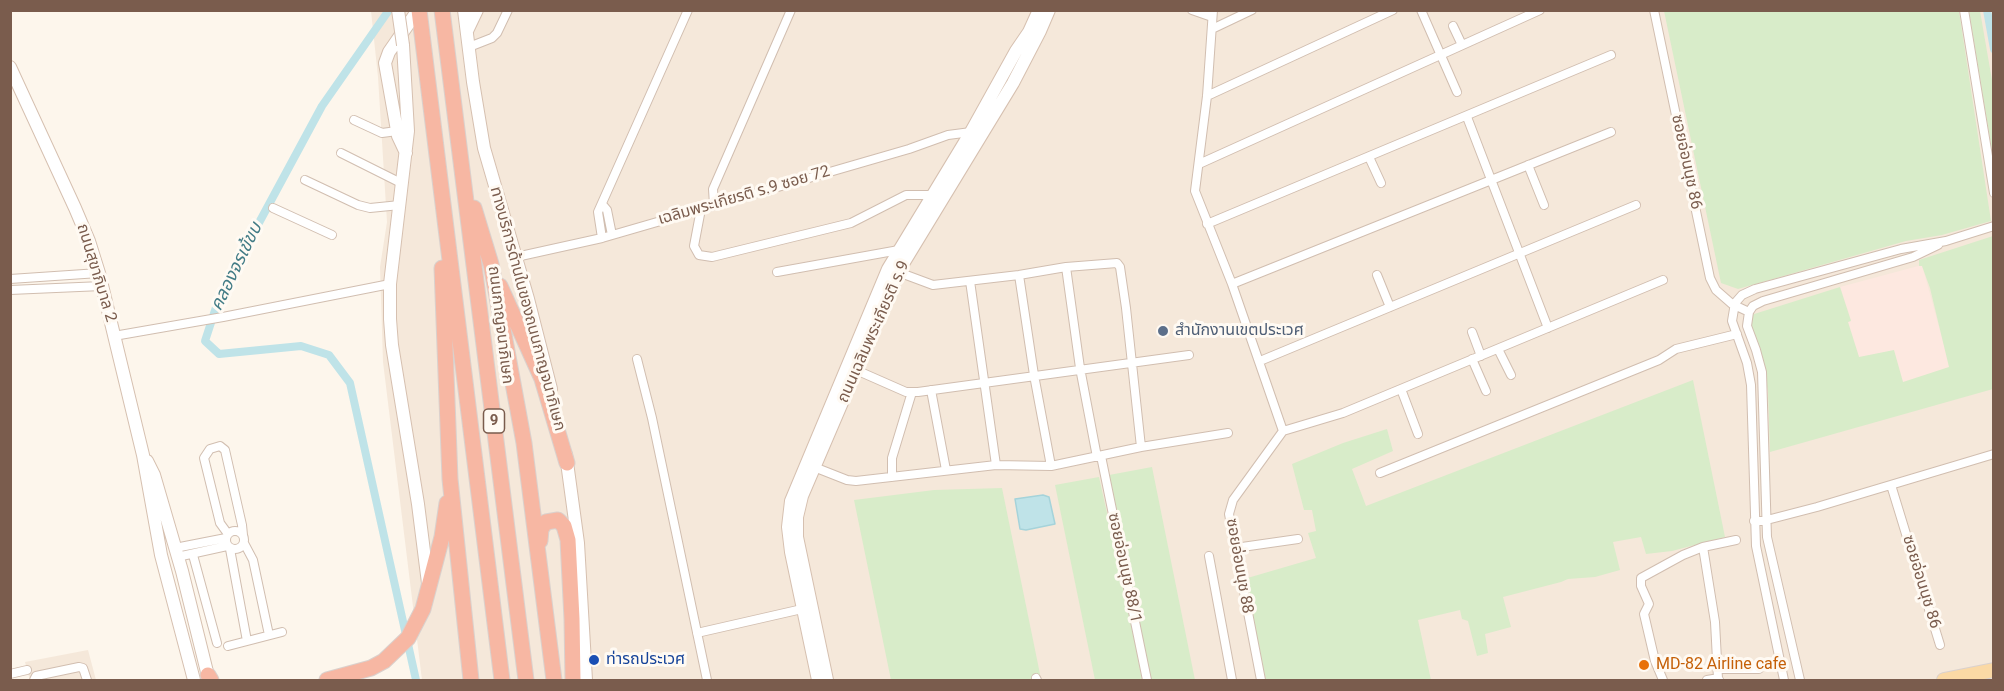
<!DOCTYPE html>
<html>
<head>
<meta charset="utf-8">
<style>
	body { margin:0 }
	#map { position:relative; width:2004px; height:691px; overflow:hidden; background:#fdf6ec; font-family:Roboto,sans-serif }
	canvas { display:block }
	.frame { position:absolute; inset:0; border:12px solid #7a5c4d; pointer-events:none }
</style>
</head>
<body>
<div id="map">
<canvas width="2004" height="691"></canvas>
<div class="frame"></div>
</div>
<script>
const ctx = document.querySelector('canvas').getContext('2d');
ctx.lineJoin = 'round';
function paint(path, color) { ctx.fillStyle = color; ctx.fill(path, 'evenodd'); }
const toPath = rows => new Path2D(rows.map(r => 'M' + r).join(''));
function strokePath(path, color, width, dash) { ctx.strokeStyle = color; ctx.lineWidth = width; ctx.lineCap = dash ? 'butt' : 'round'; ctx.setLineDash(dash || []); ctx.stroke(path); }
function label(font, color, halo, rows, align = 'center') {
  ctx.font = font + ' Roboto,"Noto Sans Thai",sans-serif'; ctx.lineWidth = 6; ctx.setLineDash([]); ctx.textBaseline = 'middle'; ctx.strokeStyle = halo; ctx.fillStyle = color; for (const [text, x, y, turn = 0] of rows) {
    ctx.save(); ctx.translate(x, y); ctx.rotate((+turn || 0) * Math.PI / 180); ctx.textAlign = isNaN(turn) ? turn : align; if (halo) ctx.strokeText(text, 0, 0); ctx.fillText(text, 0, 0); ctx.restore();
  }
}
paint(toPath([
	[371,11,1993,11,1993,680,422,680,383,362,380,267,387,222,378,77],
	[88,650,96,680,30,680,25,662]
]), '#f5e8da');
paint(toPath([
	[1922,265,1950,367,1903,383,1859,357,1848,322,1851,320,1840,287]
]), '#fde8e0');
paint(toPath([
	[1664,11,1959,11,1991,221,1942,235,1906,241,1738,289,1721,283],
	[1969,11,1980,11,1993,86,1993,157],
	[1993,236,1993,389,1770,452,1768,391,1758,342,1750,324,1751,315,1840,287,1851,321,1848,322,1859,357,1894,350,1903,382,1949,367,1930,288,1922,266,1919,266,1919,260],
	[1693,380,1725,537,1672,551,1646,554,1641,537,1613,542,1620,570,1595,577,1568,579,1561,582,1503,597,1511,627,1485,634,1488,653,1477,656,1468,621,1462,619,1460,610,1418,620,1431,680,1266,680,1244,579,1316,558,1308,533,1316,531,1312,510,1304,510,1292,464,1343,443,1387,429,1393,451,1352,469,1366,506],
	[1152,467,1195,680,1151,680,1109,475],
	[1099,477,1128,607,1142,680,1095,680,1055,485],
	[1002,488,1040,674,1032,677,1032,680,891,680,854,500,934,490]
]), '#d8ecc9');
const water = toPath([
	[1043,495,1049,497,1055,524,1026,530,1020,529,1015,499,1043,495]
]);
paint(water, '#bfe3e8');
strokePath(water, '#a5d3da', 1.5);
strokePath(toPath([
	[389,10,322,106,220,295,205,341,219,354,301,346,329,355,350,383,416,680],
	[1987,10,1994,49]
]), '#bfe3e8', 8);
const street = toPath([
	[1192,10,1212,17],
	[1213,10,1207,96,1195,191,1232,284,1283,431],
	[1421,10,1457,92],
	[1654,10,1710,278,1716,290,1732,304,1749,312],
	[1964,10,1994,193],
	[1453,26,1462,45],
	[1212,29,1252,10],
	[469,47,492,38,497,33,508,10],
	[1207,96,1393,10],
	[1467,117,1548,328],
	[354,120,382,133,397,131],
	[341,153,403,184],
	[1369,157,1381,183],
	[1199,164,1540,10],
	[1528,165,1544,205],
	[305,180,358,205,370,208,400,205],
	[602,204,607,210,612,235],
	[714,205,713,189,791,10],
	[273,208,332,235],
	[701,209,694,246,699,255,712,257,851,223,906,195,933,195],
	[1207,224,1611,55],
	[602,238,598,212,688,10],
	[516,257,602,238,909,149,948,135,971,132],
	[1066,267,1080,368,1097,457],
	[777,272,899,250],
	[898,272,933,285,1019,275,1066,267,1117,263,1120,267,1126,308,1141,447],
	[1019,275,1034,375,1051,466],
	[1377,275,1390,307],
	[10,279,99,273],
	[970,281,996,465],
	[1232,284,1611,132],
	[10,290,102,286],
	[1472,332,1481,356],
	[114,336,223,317,390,284],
	[1498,349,1511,375],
	[637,359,652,418,707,680],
	[1472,359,1486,391],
	[1260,361,1636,205],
	[856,370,906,392,918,392,1189,355],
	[1401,389,1418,434],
	[931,390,946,470],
	[1283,431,1343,413,1663,280],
	[1101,456,1147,680],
	[814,467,847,480,856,481,996,465,1051,466,1141,447,1228,433],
	[1380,473,1659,360,1676,349,1737,334],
	[892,477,892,458,912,392],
	[1891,485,1940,645],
	[1754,521,1763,521,1817,507,1994,454],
	'226 540a9 9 0 1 1 18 0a9 9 0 1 1-18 0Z',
	[228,534,220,523,204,458,210,449,220,446,225,450,242,525,243,535],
	[244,543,253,560,269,635],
	[1703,547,1715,622,1718,679],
	[175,548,226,538],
	[1235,548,1298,539],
	[230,549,247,641],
	[193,555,217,643],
	[1209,556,1232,680],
	[177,557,227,546],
	[697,633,802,609],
	[228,646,282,632],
	[1719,669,1759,669],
	[10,674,27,670],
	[1036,678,1037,680],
	[34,680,36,676,79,667,83,668,87,680],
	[1261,680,1229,514,1233,500,1283,431],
	[1663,680,1655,661,1644,614,1649,604,1641,586,1641,578,1683,555,1703,547,1736,540],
	[1707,680,1713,679,1719,680],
	[1784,680,1756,546,1751,385,1747,363,1732,321,1735,303,1742,295,1755,289,1901,249,1946,241,1994,226],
	[1800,680,1767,537,1762,372,1756,350,1747,326,1749,312,1753,306,1763,301,1913,257,1938,245]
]);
const secondary = toPath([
	[464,10,473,82,484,148,528,299,551,389],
	[467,31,477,10],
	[403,45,408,131,390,284,390,319,392,345,418,504,428,583],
	[10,67,75,208,89,241,99,273,143,455,161,555,194,680],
	[406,153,398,136,385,63,389,52,418,10],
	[566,455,578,543,586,680],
	[147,461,154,475,182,571,209,680],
	[818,680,791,552,788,527,791,501,888,269,971,132,1016,51,1029,32,1039,10],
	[827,680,797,537,797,517,802,496,898,272,1013,83,1040,31,1049,10]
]);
const primary = toPath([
	[1944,680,1994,670]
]);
const highway = toPath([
	[419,10,502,680],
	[442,10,526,680],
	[474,208,491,264,524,443,554,680],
	[442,268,450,479,471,680],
	[500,286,542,379,567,463],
	[540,541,541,529,546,522,558,520,564,526,568,540,572,619,573,680],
	[208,675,211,680],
	[327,680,371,668,384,661,408,638,423,609,442,537,447,503]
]);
strokePath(street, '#d1beb0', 10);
strokePath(secondary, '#d6c0b0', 14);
strokePath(primary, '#dad1cd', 16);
strokePath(highway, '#dad1cd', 17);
strokePath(street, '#fff', 8);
strokePath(secondary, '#fff', 12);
strokePath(primary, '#fbd9a5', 14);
strokePath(highway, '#f7b7a3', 15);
const secondaryBridge = toPath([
	[398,10,403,45]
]);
strokePath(secondaryBridge, '#d6c0b0', 14, []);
strokePath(secondaryBridge, '#fff', 12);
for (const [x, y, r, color] of [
	[1163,331,6,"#5c6f8a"],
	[594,660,6,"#1a4fb4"],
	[1644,665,6,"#e8710a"]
]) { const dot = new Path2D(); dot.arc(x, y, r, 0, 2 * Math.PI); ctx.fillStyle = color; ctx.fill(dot); strokePath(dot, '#fffaf3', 2); }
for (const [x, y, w] of [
	[494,421,21]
]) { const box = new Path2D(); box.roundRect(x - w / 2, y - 12, w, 24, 4.5); ctx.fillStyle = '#fffaf3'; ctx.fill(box); strokePath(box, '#7a5c4d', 1.5); }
label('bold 15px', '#7a5c4d', null, [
	["9",494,421]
]);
label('16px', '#7a5c4d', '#fffaf3', [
	["ซอยอ่อนนุช 86",1686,162,78],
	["เฉลิมพระเกียรติ ร.9 ซอย 72",744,196,-16],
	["ถนนสุขาภิบาล 2",96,273,73],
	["ทางบริการด้านในของถนนกาญจนาภิเษก",527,309,75],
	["ถนนกาญจนาภิเษก",500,325,83],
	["ถนนเฉลิมพระเกียรติ ร.9",874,332,-66],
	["ซอยอ่อนนุช 88",1239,566,80],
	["ซอยอ่อนนุช 88/1",1124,568,78],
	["ซอยอ่อนนุช 86",1921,582,73]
]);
label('16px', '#4e5e75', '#fffaf3', [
	["สำนักงานเขตประเวศ",1175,331]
], 'left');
label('16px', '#164399', '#fffaf3', [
	["ท่ารถประเวศ",606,660]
], 'left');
label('16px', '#c56008', '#fffaf3', [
	["MD-82 Airline cafe",1656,665]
], 'left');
label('italic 18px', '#437c86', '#fffaf3', [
	["คลองจรเข้ขบ",237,267,-64]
]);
</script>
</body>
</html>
